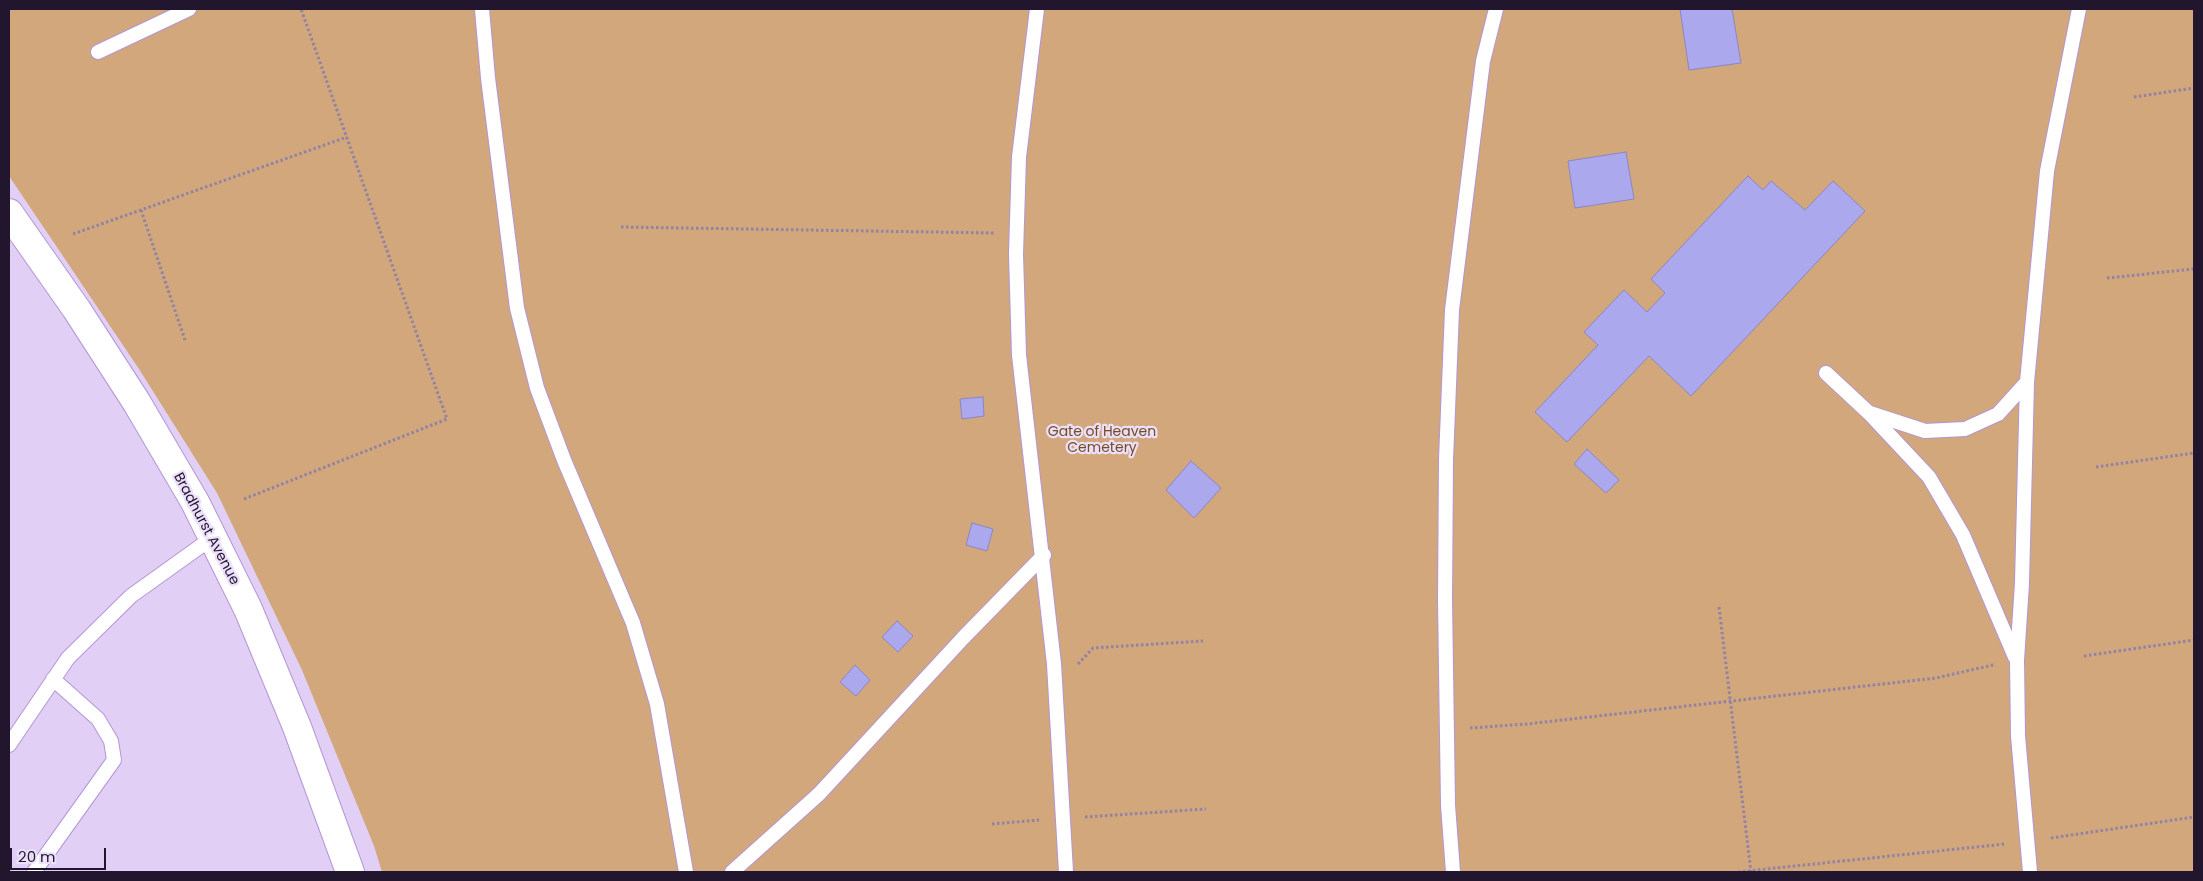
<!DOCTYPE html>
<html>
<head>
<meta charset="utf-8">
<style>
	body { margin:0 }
	#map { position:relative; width:2203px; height:881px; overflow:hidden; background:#e1cff6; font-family:Poppins,sans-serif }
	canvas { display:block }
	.frame { position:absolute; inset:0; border:10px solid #22162e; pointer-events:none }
	.scale { position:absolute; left:10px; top:848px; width:96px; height:22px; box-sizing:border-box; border:2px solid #22162e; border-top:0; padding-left:6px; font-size:15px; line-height:18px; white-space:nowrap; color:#22162e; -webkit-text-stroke:4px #ebdffa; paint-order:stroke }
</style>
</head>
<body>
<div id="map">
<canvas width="2203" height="881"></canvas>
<div class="frame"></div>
<div class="scale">20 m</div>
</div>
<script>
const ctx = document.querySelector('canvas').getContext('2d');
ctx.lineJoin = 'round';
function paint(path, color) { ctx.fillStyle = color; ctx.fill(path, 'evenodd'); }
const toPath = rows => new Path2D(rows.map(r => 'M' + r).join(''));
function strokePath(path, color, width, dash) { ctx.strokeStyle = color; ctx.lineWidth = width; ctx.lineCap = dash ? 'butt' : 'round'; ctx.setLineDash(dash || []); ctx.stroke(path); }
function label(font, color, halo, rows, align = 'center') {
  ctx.font = font + ' Poppins,sans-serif'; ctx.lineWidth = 4.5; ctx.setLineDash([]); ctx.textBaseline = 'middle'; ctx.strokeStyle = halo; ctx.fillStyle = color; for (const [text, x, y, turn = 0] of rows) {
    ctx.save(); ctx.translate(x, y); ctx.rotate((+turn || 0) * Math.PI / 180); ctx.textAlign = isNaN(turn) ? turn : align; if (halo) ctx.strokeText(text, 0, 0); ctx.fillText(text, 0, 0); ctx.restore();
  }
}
paint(toPath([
	[9,9,2194,9,2194,872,382,872,374,846,302,670,217,493,139,369,9,176]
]), '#d2a77c');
const building = toPath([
	[1680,9,1732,9,1741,63,1689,70,1680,9],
	[1626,152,1634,199,1575,208,1568,161,1626,152],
	[1748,176,1763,190,1771,181,1805,210,1833,181,1865,211,1691,396,1649,356,1567,442,1535,412,1598,345,1584,332,1624,290,1647,312,1665,293,1651,279,1748,176],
	[983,397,984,416,962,419,960,399,983,397],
	[1587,449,1619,480,1606,493,1574,464,1587,449],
	[1191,461,1221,488,1194,518,1166,490,1191,461],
	[972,523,993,529,987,551,966,545,972,523],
	[897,621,913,636,898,652,882,637,897,621],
	[855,665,870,680,856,696,840,682,855,665]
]);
paint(building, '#aba8ed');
strokePath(building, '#8a87c7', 1);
const lane = toPath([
	[482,9,488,78,517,308,537,388,564,460,633,623,657,704,686,872],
	[1037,9,1019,157,1016,254,1019,355,1054,664,1066,872],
	[98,52,189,9],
	[1826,373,1869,413,1929,477,1963,535,2015,657],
	[1870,413,1925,431,1965,429,1998,414,2027,382],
	[9,745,68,658,131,596,212,538],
	[34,872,114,760,111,741,98,719,53,679],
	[732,872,819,794,963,638,1044,555],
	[1453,872,1448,805,1445,600,1446,460,1452,310,1483,61,1496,9],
	[2030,872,2018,736,2017,660,2022,583,2027,382,2047,171,2079,9]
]);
const secondary = toPath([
	[9,213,77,310,137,403,195,502,248,609,297,727,350,872]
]);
strokePath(lane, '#b496d5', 16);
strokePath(secondary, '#b496d5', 30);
strokePath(toPath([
	[2134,97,2194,88],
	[141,210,185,340],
	[621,227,994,233],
	[73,234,347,137],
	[2107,278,2194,269],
	[2096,467,2194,453],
	[244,499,447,419,301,9],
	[1719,607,1751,872],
	[2084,656,2194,640],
	[1078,664,1093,648,1203,641],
	[1470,728,1527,724,1936,678,1993,665],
	[1085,817,1206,809],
	[992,824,1039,820],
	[2051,838,2194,817],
	[1738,872,2005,844]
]), '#9282a3', 3, [2.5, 2.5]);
strokePath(lane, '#fff', 14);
strokePath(secondary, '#fff', 28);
label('14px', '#734c22', '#ebdffa', [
	["Gate of Heaven",1102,432],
	["Cemetery",1102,448]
]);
label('14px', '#22162e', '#ebdffa', [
	["Bradhurst Avenue",206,529,62]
]);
</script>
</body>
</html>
